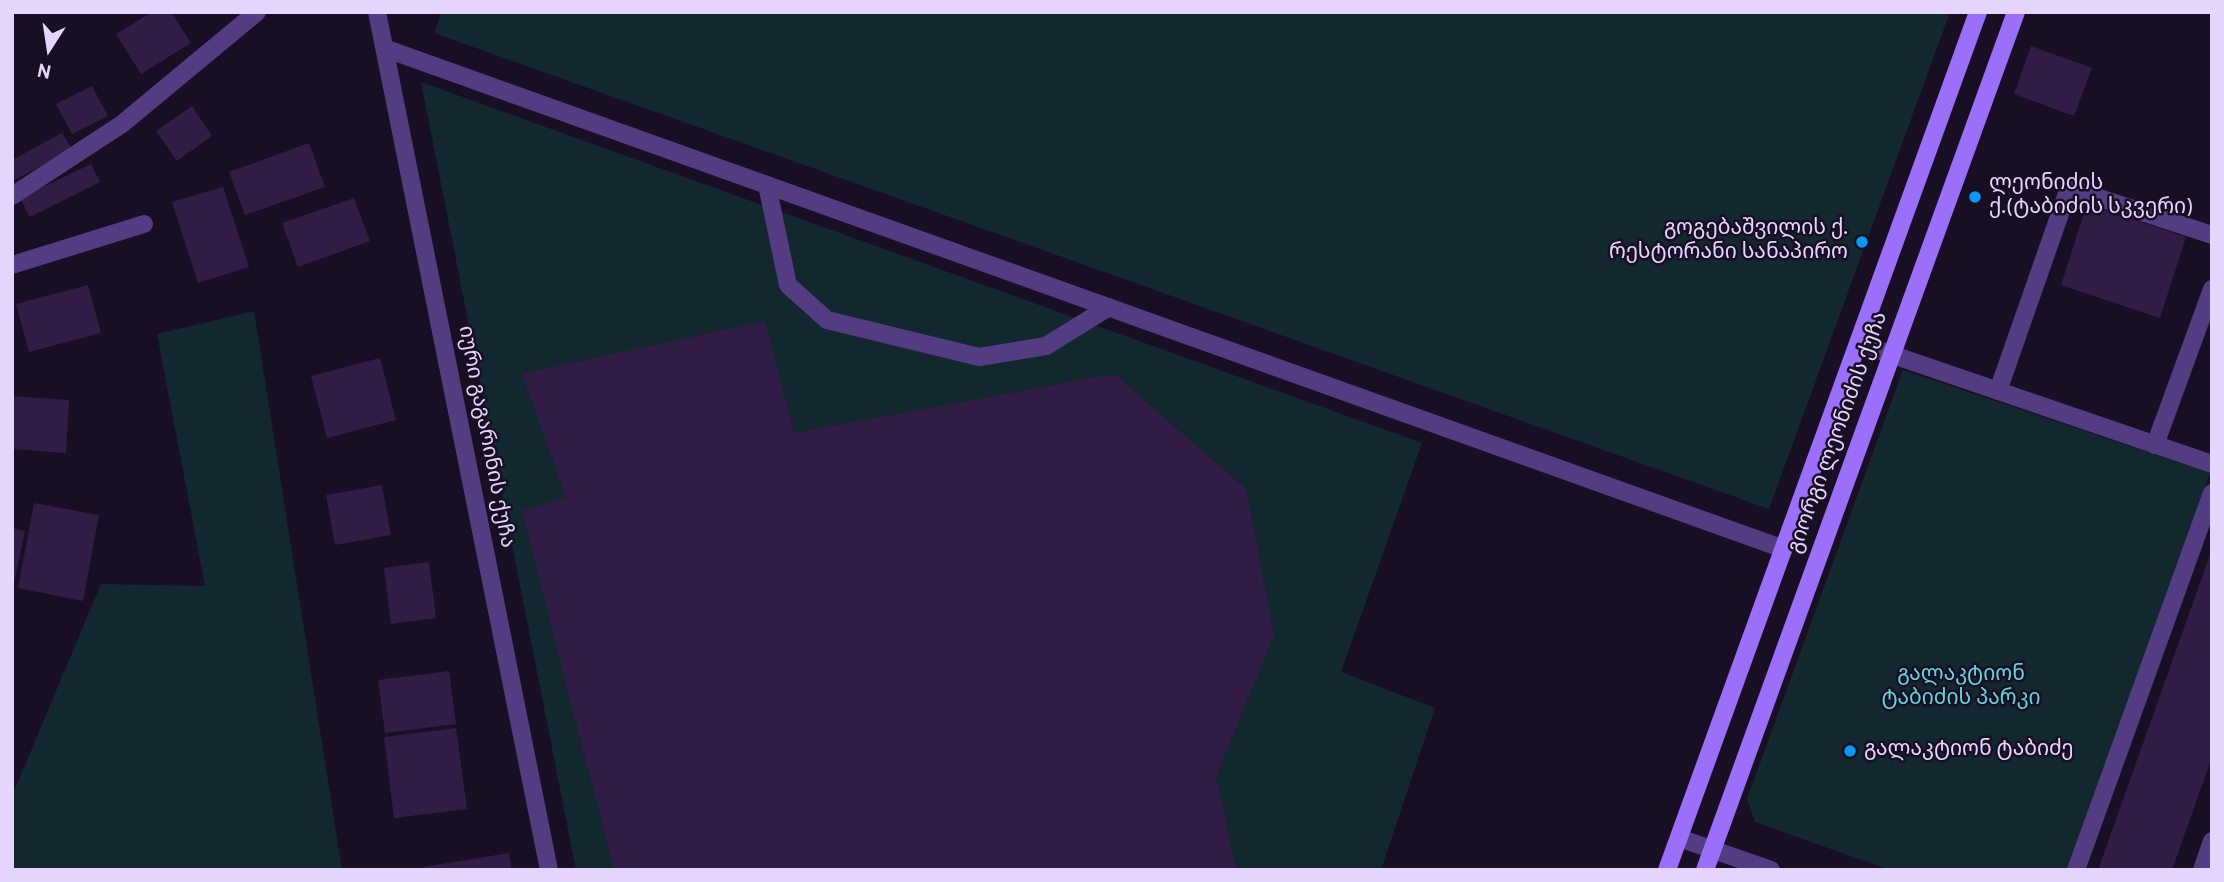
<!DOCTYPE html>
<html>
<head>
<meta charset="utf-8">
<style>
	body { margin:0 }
	#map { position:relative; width:2224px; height:882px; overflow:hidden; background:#190f24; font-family:Overpass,sans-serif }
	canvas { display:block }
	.frame { position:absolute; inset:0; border:14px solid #e5d4fe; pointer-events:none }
	.north { position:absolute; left:14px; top:14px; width:70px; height:70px; -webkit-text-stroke:5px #190f24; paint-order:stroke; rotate:192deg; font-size:19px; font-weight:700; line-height:28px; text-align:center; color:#e5d4fe }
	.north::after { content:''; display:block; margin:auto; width:24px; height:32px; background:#e5d4fe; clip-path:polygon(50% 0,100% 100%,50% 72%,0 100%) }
</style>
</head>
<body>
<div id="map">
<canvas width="2224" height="882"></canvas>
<div class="frame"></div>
<div class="north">N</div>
</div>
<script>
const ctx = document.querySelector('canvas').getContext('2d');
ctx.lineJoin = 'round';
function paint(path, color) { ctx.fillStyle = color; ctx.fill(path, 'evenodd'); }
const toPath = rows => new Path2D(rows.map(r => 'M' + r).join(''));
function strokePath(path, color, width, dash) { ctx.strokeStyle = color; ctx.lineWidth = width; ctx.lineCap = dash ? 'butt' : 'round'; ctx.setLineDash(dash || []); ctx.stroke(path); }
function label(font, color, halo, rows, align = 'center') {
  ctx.font = font + ' Overpass,"Noto Sans Georgian",sans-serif'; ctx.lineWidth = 5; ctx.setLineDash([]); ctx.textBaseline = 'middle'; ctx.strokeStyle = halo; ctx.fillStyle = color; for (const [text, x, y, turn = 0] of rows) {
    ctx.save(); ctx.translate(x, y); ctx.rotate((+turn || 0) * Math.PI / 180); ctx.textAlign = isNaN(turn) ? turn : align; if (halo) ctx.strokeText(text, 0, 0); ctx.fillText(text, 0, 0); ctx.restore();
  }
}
paint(toPath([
	[442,12,1950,12,1769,509,434,33],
	[421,82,1422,443,1341,672,1435,708,1381,870,576,870],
	[254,311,342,870,12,870,12,796,101,584,205,586,157,334],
	[1903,370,2210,473,2070,870,1890,870,1755,822,1747,799]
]), '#13272e');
paint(toPath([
	[152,12,171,12,191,43,141,74,116,34],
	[2031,46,2092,68,2074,116,2014,94],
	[92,86,108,116,72,134,56,104],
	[192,106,212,136,177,161,156,131],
	[62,133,72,149,13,181,12,160],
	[309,143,325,187,245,215,229,172],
	[91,164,100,182,30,217,20,198],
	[223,187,249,267,198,283,172,202],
	[354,198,370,241,298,267,282,223],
	[2087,204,2186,237,2160,318,2061,285],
	[88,285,101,333,29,352,16,304],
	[765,321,794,433,1114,374,1246,489,1274,635,1216,776,1236,870,614,870,522,511,566,497,522,374],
	[380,358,396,420,327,438,311,376],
	[12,396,69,400,66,453,12,449],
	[382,485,391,535,335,545,326,495],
	[34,503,99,515,83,601,18,588],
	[12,528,25,531,13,587,12,586],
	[2211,552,2212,757,2172,870,2098,870],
	[429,562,436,618,391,624,384,568],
	[449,671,456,724,385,733,378,680],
	[456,728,467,809,394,818,384,737],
	[509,853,512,870,423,870,423,867]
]), '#301c45');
strokePath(toPath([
	[767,185,788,285,827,320,979,357,1046,346,1109,307],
	[12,196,122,124,257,12],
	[12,265,144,224],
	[1998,391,2069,188,2212,235],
	[2155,445,2212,289],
	[2076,870,2212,493],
	[2202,870,2212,841]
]), '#533c82', 18);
strokePath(toPath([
	[377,12,549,870],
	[384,48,1784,549],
	[1858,343,2212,464]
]), '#533c82', 18);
strokePath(toPath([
	[1679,838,1771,870]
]), '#533c82', 18);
strokePath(toPath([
	[1667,870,1978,12],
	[1705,870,2016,12]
]), '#9b6ffa', 18);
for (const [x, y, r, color] of [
	[1975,197,7,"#0898f6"],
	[1862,242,7,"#0898f6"],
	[1850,751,7,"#0898f6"]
]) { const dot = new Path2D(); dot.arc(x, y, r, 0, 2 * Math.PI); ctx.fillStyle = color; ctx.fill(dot); strokePath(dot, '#190f24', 2.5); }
label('21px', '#e5d4fe', '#190f24', [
	["ლეონიძის",1989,185],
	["ქ.(ტაბიძის სკვერი)",1989,209],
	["გოგებაშვილის ქ.",1848,230,"right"],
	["რესტორანი სანაპირო",1848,254,"right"],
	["გალაკტიონ ტაბიძე",1864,751]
], 'left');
label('21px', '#e5d4fe', '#190f24', [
	["გიორგი ლეონიძის ქუჩა",1839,433,-70],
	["იური გაგარინის ქუჩა",485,437,79]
]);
label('21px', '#62d6dc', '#190f24', [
	["გალაკტიონ",1961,676],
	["ტაბიძის პარკი",1961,700]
]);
</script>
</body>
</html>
